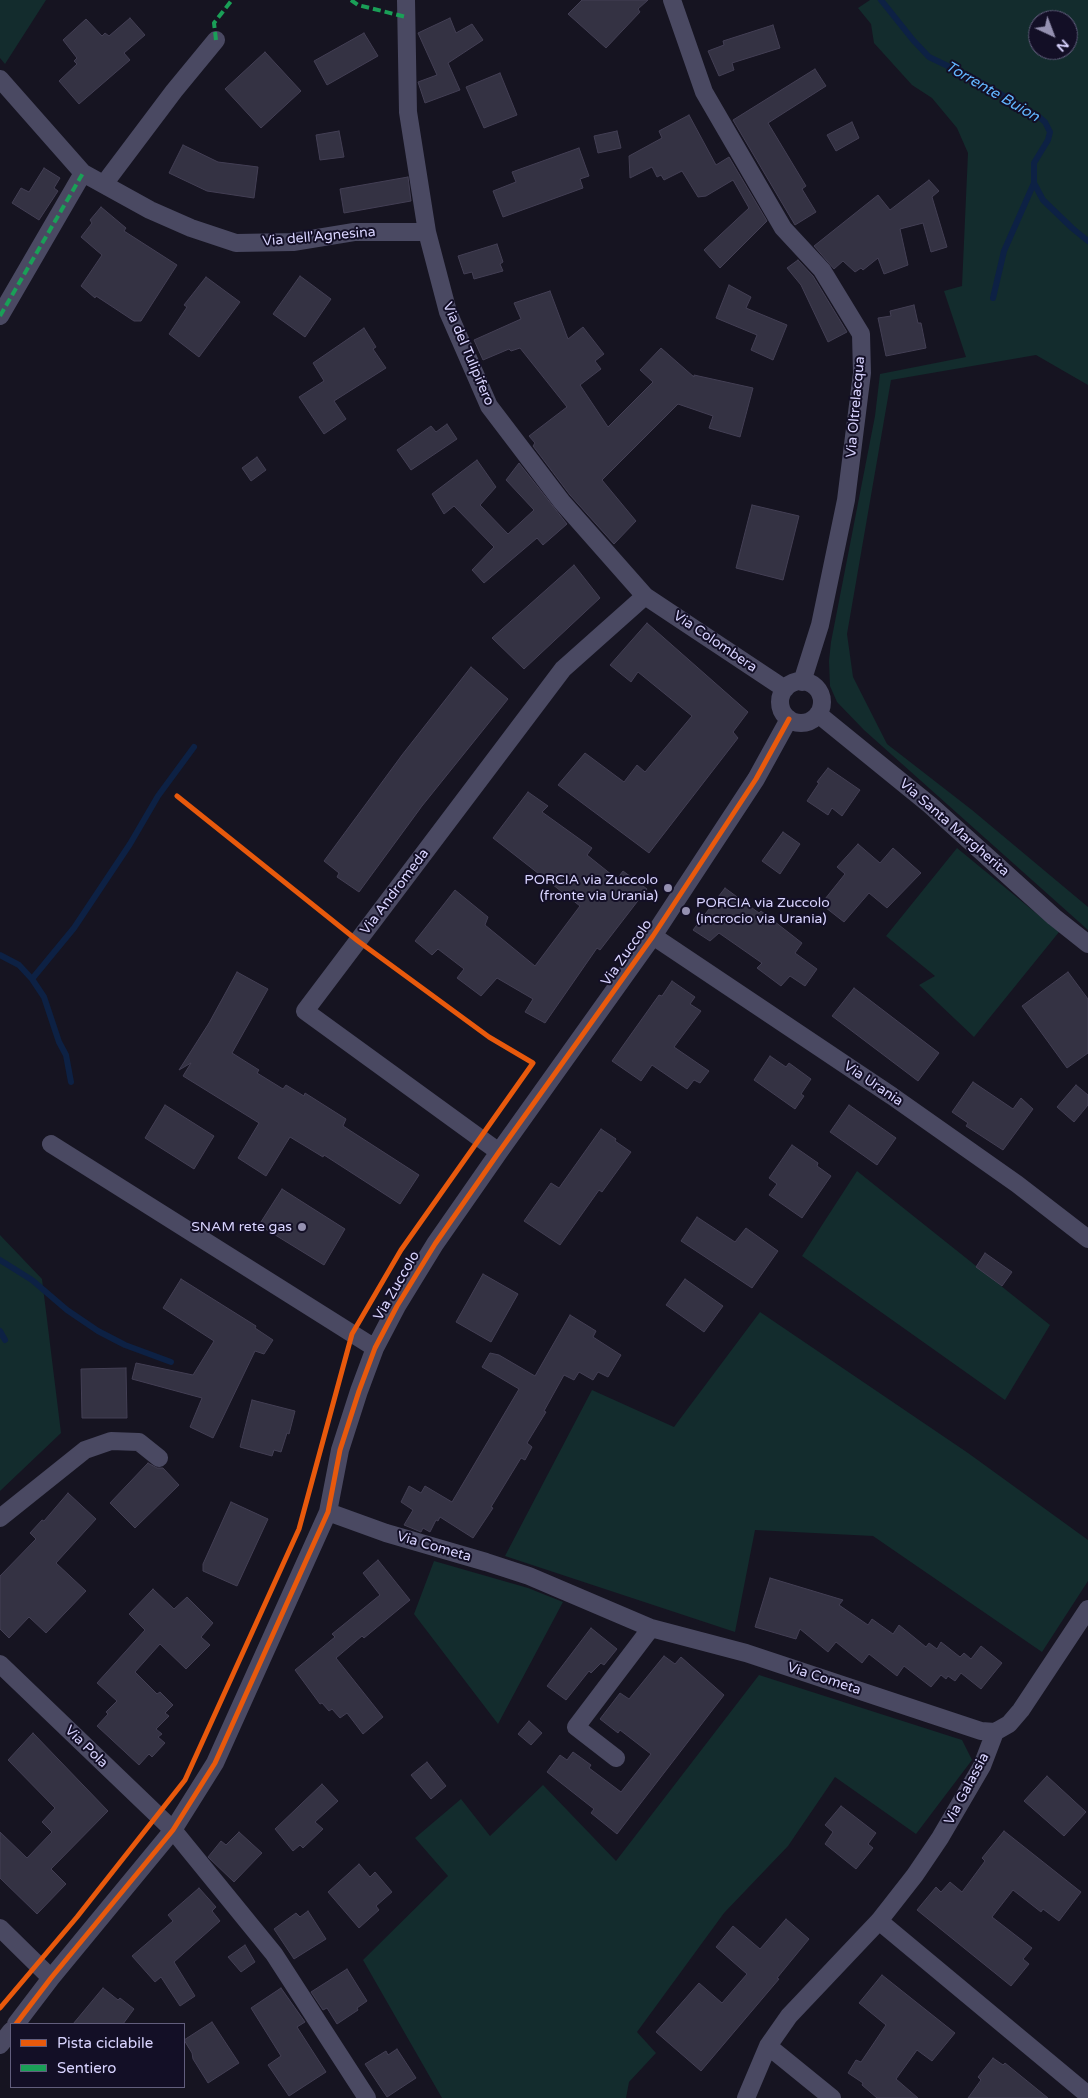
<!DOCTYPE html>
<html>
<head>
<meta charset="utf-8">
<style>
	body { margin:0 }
	#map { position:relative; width:1088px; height:2098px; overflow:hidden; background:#161421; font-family:"Varela Round",sans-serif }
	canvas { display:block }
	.legend { position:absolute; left:10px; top:2023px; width:175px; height:65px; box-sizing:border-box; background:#130f26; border:1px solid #625e7d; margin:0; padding:6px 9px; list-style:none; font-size:15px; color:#d9d4ff }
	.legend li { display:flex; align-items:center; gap:10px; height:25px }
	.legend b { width:25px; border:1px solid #625e7d }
	.north { position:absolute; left:1028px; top:10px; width:50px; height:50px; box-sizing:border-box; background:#130f26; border:1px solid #625e7d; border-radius:50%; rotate:137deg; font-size:14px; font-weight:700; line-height:20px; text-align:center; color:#d9d4ff }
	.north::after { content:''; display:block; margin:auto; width:18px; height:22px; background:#9591b1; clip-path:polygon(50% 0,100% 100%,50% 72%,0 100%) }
</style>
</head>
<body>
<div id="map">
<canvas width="1088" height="2098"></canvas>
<ul class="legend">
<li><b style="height:6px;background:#e8590c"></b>Pista ciclabile</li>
<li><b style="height:6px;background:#1a9f57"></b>Sentiero</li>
</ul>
<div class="north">N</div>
</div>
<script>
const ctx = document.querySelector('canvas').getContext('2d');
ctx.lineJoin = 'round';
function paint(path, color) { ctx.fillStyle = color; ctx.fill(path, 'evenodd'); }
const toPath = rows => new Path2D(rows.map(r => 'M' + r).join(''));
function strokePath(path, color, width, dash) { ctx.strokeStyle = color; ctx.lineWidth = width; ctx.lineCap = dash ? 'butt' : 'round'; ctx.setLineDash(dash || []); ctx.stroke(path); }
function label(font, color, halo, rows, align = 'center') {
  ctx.font = font + ' "Varela Round",sans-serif'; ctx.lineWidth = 4; ctx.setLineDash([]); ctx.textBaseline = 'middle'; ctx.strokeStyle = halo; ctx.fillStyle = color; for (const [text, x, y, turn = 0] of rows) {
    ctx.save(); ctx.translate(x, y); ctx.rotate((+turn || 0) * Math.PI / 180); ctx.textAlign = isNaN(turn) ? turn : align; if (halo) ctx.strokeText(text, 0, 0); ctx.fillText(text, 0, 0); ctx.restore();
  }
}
paint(toPath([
	[0,0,46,0,5,64,0,58],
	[870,0,1088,0,1088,385,1036,355,891,380,847,634,853,677,887,744,972,810,1088,907,1088,930,864,730,837,702,830,686,829,661,831,642,875,416,880,374,966,357,944,291,962,286,968,153,957,128,932,98,912,85,874,43,871,24,858,8],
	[1038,20,1068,20,1068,50,1038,50],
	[957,848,1059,932,974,1037,919,985,935,976,886,936],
	[857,1171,1050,1325,1005,1400,802,1256],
	[0,1235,42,1279,61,1433,0,1491],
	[760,1312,968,1453,1088,1540,1088,1581,1042,1652,873,1536,755,1530,735,1632,505,1556,592,1390,674,1427],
	[434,1561,528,1588,563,1602,498,1724,414,1614],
	[759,1675,962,1740,972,1760,916,1834,835,1777,788,1846,724,1913,637,2032,656,2053,629,2082,626,2098,442,2098,363,1960,448,1876,415,1838,461,1799,490,1836,543,1785,616,1861]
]), '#132c2d');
strokePath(toPath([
	[881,0,913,40,929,57,975,79,1038,116,1045,122,1050,132,1048,140,1034,163,1034,183,1043,200,1072,228,1088,241],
	[993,298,1004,251,1034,183],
	[0,955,19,965,32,979,44,997,59,1042,66,1055,71,1082],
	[32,979,74,928,130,844,158,796,194,747],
	[0,1260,32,1280,67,1310,98,1331,125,1345,171,1362],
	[0,1331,5,1340]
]), '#0d2144', 6);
const building = toPath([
	[582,0,648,0,638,9,640,12,606,48,568,14,582,0],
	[130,18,145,35,124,53,130,60,79,104,59,81,77,64,74,61,77,58,63,40,86,19,102,36,105,33,109,36,130,18],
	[450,18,456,33,472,24,483,40,448,63,460,90,425,103,418,82,437,75,418,33,450,18],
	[773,25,780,48,732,63,734,70,719,76,708,51,724,45,723,41,773,25],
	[364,33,378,56,327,85,314,61,364,33],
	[265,52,301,91,261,128,225,89,265,52],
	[815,69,826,86,768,123,806,186,802,189,816,212,795,225,733,120,815,69],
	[500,73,517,115,484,128,466,87,500,73],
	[689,115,716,165,729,157,767,221,720,268,704,250,749,208,733,180,706,196,698,197,682,171,664,180,661,175,657,177,652,167,630,178,629,156,662,138,659,131,689,115],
	[852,122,859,138,836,151,827,135,852,122],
	[339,131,344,157,320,160,316,135,339,131],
	[617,131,621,148,598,153,594,136,617,131],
	[183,145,218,162,258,167,254,198,207,191,169,173,183,145],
	[579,148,589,176,580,179,583,188,503,217,493,191,516,182,512,172,579,148],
	[44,168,60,178,54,188,58,191,39,220,12,203,21,188,29,192,44,168],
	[408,177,411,201,344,213,340,189,408,177],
	[929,180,939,191,932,197,947,247,931,252,923,223,900,229,908,265,884,274,878,258,863,270,861,268,855,272,843,261,834,269,814,246,878,195,890,210,929,180],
	[101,207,126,228,124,231,177,265,141,321,134,321,96,296,95,298,81,286,102,255,81,237,92,223,90,220,101,207],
	[497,244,503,262,500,264,503,271,474,279,472,272,464,274,458,256,497,244],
	[798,260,813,276,847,332,828,342,801,285,787,268,798,260],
	[300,276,331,299,305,337,273,314,300,276],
	[206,277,240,302,199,357,169,334,187,307,184,305,206,277],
	[729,285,751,297,746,308,787,325,773,360,751,350,757,335,716,318,729,285],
	[550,291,568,339,583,327,604,354,595,361,601,369,580,385,608,427,653,382,640,370,661,348,694,377,694,375,753,388,740,437,709,428,713,416,678,404,602,480,636,521,614,544,570,495,533,446,535,443,529,436,567,407,520,348,511,351,509,349,483,360,474,340,521,319,514,303,550,291],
	[914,305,918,323,921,323,926,348,886,356,878,318,891,316,890,311,914,305],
	[364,328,376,347,373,349,386,368,334,401,346,419,324,434,299,397,324,381,313,363,364,328],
	[447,424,457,439,411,470,397,450,431,426,436,432,447,424],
	[257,457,266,470,251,481,242,468,257,457],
	[477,460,496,487,480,505,508,534,534,510,506,480,519,463,567,524,543,545,537,538,484,583,472,570,494,547,454,506,444,514,432,494,477,460],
	[752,505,799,516,783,580,736,568,752,505],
	[574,565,600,598,524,669,492,638,574,565],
	[647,623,748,712,733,732,738,738,649,853,558,785,585,753,624,782,637,765,645,772,692,716,638,672,631,682,610,665,647,623],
	[471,667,508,699,422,806,359,892,337,877,339,873,324,861,402,755,471,667],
	[828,768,860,790,842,816,832,808,828,815,807,801,819,783,817,782,828,768],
	[528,792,548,806,542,812,592,848,587,855,617,879,623,871,647,889,600,950,597,948,545,1023,525,1012,533,999,497,978,481,996,457,978,464,969,438,949,432,955,415,941,455,890,488,917,485,925,535,966,580,906,493,838,528,792],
	[783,832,800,844,780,874,762,861,783,832],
	[858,844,880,863,893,848,921,873,887,908,869,893,844,922,821,904,845,874,837,867,858,844],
	[725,888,759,913,761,911,802,943,795,953,817,969,805,986,790,976,781,986,757,968,762,963,719,933,710,941,693,930,725,888],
	[237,972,268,989,232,1053,259,1070,257,1073,283,1089,286,1085,304,1096,305,1093,346,1119,343,1126,419,1175,400,1204,324,1155,323,1157,290,1137,266,1176,238,1158,259,1123,183,1076,191,1063,179,1070,209,1023,237,972],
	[1068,972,1088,999,1088,1053,1067,1068,1022,1006,1068,972],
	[672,981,695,997,690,1004,701,1011,674,1047,709,1071,700,1083,694,1080,687,1089,652,1065,641,1081,612,1061,659,995,662,996,672,981],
	[854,988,939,1053,918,1081,832,1016,854,988],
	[770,1056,786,1067,789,1063,811,1079,801,1094,804,1096,795,1109,754,1080,770,1056],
	[973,1082,1013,1109,1021,1098,1033,1109,1003,1150,966,1126,968,1123,952,1112,973,1082],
	[1076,1085,1088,1095,1088,1105,1074,1122,1057,1107,1076,1085],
	[165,1105,214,1136,194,1169,145,1138,165,1105],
	[849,1105,896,1138,877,1165,830,1132,849,1105],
	[601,1129,616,1139,615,1141,631,1152,602,1192,599,1190,560,1245,524,1221,551,1183,559,1188,601,1129],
	[792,1145,818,1163,817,1166,831,1176,802,1218,769,1195,777,1184,769,1178,792,1145],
	[282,1189,345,1229,324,1265,259,1225,282,1189],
	[697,1217,735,1242,746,1228,778,1251,752,1288,681,1241,697,1217],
	[985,1253,1012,1272,1002,1286,976,1267,985,1253],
	[483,1274,518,1294,491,1342,456,1322,483,1274],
	[181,1279,256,1326,255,1328,273,1340,264,1354,255,1351,213,1438,190,1427,202,1398,132,1379,136,1363,193,1375,214,1341,163,1308,181,1279],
	[685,1279,723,1306,704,1332,666,1305,685,1279],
	[570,1315,596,1331,593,1337,621,1355,608,1377,598,1372,593,1380,579,1372,574,1380,564,1375,544,1411,546,1412,527,1443,532,1447,525,1460,521,1458,491,1507,493,1508,473,1538,440,1517,438,1521,436,1520,430,1532,423,1528,421,1532,404,1525,413,1510,401,1502,409,1486,421,1493,425,1486,452,1502,519,1389,482,1367,490,1353,499,1355,535,1376,570,1315],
	[126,1368,127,1418,82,1418,81,1369,126,1368],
	[252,1400,295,1411,289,1434,287,1433,281,1452,274,1450,272,1456,240,1447,252,1400],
	[148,1463,157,1468,163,1468,179,1485,135,1528,110,1503,148,1463],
	[68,1493,96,1519,56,1563,86,1591,46,1633,29,1617,9,1638,0,1629,0,1576,36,1539,30,1533,42,1520,44,1521,68,1493],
	[231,1502,268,1519,237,1586,203,1571,203,1564,231,1502],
	[378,1560,410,1600,364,1638,362,1636,336,1658,383,1717,363,1734,347,1713,340,1718,332,1709,329,1711,322,1703,320,1704,295,1670,335,1637,332,1634,380,1595,363,1573,378,1560],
	[770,1578,843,1600,839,1605,868,1625,872,1619,893,1634,899,1625,926,1647,929,1643,937,1649,941,1642,960,1657,964,1653,971,1659,981,1646,1002,1663,981,1689,961,1673,955,1681,948,1676,946,1679,941,1675,931,1687,904,1666,897,1676,869,1654,862,1663,836,1642,828,1652,800,1629,796,1639,755,1627,770,1578],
	[153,1589,174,1609,187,1597,213,1623,201,1637,210,1645,186,1669,160,1644,135,1672,157,1694,160,1692,173,1705,165,1713,169,1716,156,1729,162,1734,158,1737,165,1743,152,1757,149,1754,139,1765,97,1726,108,1714,106,1712,117,1701,97,1683,145,1630,129,1614,153,1589],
	[591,1628,617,1649,604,1665,601,1663,591,1673,589,1671,566,1700,547,1686,591,1628],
	[664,1656,675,1664,681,1657,724,1695,617,1834,591,1813,594,1809,547,1772,560,1755,567,1760,573,1752,591,1765,589,1768,621,1792,651,1754,620,1730,618,1733,600,1719,620,1693,629,1699,664,1656],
	[529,1721,542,1733,531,1745,518,1734,529,1721],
	[33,1733,108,1811,51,1869,66,1884,37,1914,0,1878,0,1832,27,1858,52,1832,42,1822,55,1808,8,1760,33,1733],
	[427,1762,446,1786,431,1799,411,1775,427,1762],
	[1047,1776,1086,1812,1064,1836,1024,1801,1047,1776],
	[322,1784,338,1801,315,1822,323,1829,303,1848,300,1845,293,1851,275,1829,322,1784],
	[841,1806,876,1833,868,1844,873,1848,856,1869,825,1844,833,1832,825,1825,841,1806],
	[1004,1831,1081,1892,1059,1921,1043,1909,1041,1912,1013,1890,992,1917,1032,1948,1023,1959,1029,1964,1011,1986,917,1910,936,1887,941,1892,950,1882,962,1892,985,1861,982,1858,1004,1831],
	[239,1832,262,1853,234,1882,208,1857,221,1841,226,1845,239,1832],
	[359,1864,370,1877,375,1872,392,1892,376,1906,379,1910,359,1928,328,1892,359,1864],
	[199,1888,216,1907,212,1911,220,1921,174,1962,195,1996,180,2006,161,1977,155,1982,132,1956,173,1921,168,1915,199,1888],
	[308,1911,326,1939,294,1959,274,1929,296,1913,300,1917,308,1911],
	[786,1919,809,1939,777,1978,779,1979,701,2071,656,2032,699,1983,722,2003,747,1974,716,1947,733,1926,760,1949,786,1919],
	[245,1945,255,1962,241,1972,228,1957,245,1945],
	[347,1969,367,2001,357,2008,358,2010,337,2024,327,2008,323,2010,311,1992,347,1969],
	[882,1975,955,2033,932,2061,917,2050,896,2079,918,2098,877,2098,862,2085,863,2083,848,2073,856,2060,861,2062,886,2025,859,2003,882,1975],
	[103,1988,118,2000,120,1998,134,2009,123,2024,73,2024,103,1988],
	[281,1988,305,2022,297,2027,326,2072,289,2096,268,2065,281,2056,251,2008,281,1988],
	[212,2022,239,2063,208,2083,193,2059,192,2053,184,2040,212,2022],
	[397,2049,416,2078,387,2097,365,2064,386,2051,388,2055,397,2049],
	[993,2058,1003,2065,1005,2063,1048,2098,968,2098,981,2080,978,2077,993,2058]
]);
paint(building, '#343243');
strokePath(building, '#433f54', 1);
strokePath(toPath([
	[406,0,408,112,427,232,448,312,489,406,562,502,645,596,785,689],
	[672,0,704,92,783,228,822,270,861,334,862,373,846,500,820,625,802,682],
	[0,79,83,173,150,210,191,228,236,243,293,242,354,232,427,232],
	[104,184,174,91,216,40],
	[0,316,83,173],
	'780 702a21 21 0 1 1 42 0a21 21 0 1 1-42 0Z',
	[818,714,930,805,1054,917,1088,944],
	[653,936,892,1096,1017,1184,1088,1239],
	[51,1144,375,1348],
	[499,1152,305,1011,563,669,645,596],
	[328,1512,386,1533,486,1562,529,1576,651,1628,746,1653,981,1731,995,1732],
	[0,1518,85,1450,111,1441,139,1442,159,1458],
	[0,1664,173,1830,274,1954,367,2098],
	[616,1758,576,1727,651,1628],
	[879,1921,1088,2095],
	[0,1928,51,1978],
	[16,2024,51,1978,173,1830,215,1763,328,1512,340,1450,359,1391,375,1348,397,1306,435,1244,499,1152,653,936,756,779,789,719],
	[0,2045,11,2031],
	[768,2046,832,2098],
	[746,2098,768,2046,789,2016,879,1921,915,1875,940,1838,982,1766,995,1732,1009,1724,1021,1710,1088,1609]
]), '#4a4962', 18);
strokePath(toPath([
	[351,0,358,5,406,17],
	[216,40,214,23,232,0],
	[0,316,83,173]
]), '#1a9f57', 4, [8, 4]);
strokePath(toPath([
	[0,2008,77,1917,185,1780,299,1529,352,1334,401,1250,533,1063,489,1037,358,941,177,796],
	[16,2024,51,1978,173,1830,215,1763,328,1512,340,1450,359,1391,375,1348,397,1306,435,1244,499,1152,653,936,756,779,789,719]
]), '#e8590c', 5);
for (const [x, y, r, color] of [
	[668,888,5,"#9591b1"],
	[686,911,5,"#9591b1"],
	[302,1227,5,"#9591b1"]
]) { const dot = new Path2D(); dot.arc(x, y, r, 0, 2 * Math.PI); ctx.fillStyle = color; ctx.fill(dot); strokePath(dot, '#130f26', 2); }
label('14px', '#d9d4ff', '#130f26', [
	["Via dell'Agnesina",319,237,-5],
	["Via del Tulipifero",468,354,67],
	["Via Oltrelacqua",856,407,-85],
	["Via Colombera",715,642,34],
	["Via Santa Margherita",954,828,41],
	["Via Andromeda",395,892,-53],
	["Via Zuccolo",627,953,-55],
	["Via Urania",873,1084,34],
	["Via Zuccolo",397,1286,-60],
	["Via Cometa",434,1547,16],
	["Via Cometa",824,1679,18],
	["Via Pola",86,1747,44],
	["Via Galassia",967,1789,-62]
]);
label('14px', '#d9d4ff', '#130f26', [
	["PORCIA via Zuccolo",658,880],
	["(fronte via Urania)",658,896],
	["PORCIA via Zuccolo",696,903,"left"],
	["(incrocio via Urania)",696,919,"left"],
	["SNAM rete gas",292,1227]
], 'right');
label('italic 15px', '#62b6ff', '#130f26', [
	["Torrente Buion",992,92,30]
]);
</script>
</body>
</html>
